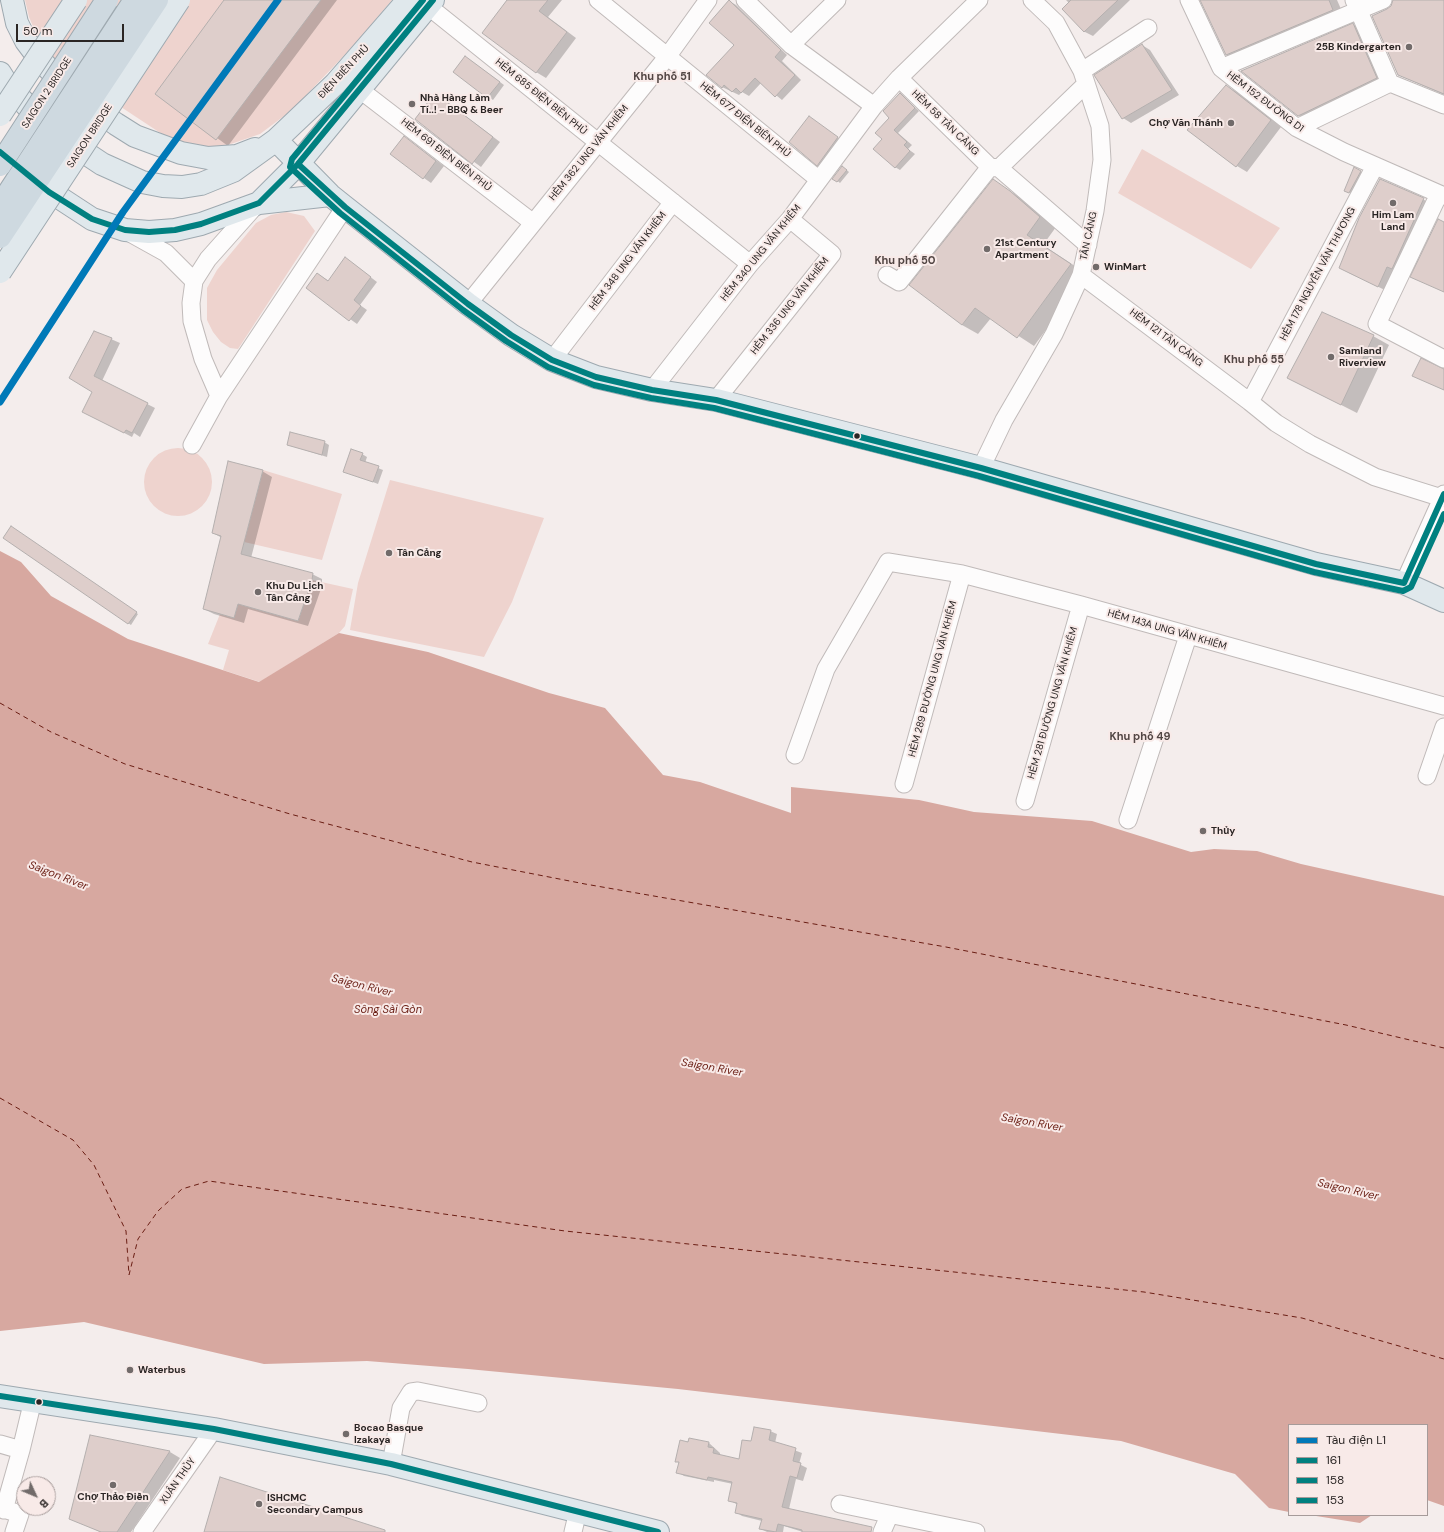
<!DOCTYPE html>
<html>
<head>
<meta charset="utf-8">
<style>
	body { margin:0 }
	#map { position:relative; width:1444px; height:1532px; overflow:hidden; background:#f4edec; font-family:"DM Sans",sans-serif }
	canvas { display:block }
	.legend { position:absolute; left:1288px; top:1424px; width:140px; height:92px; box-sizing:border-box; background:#f8eae8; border:1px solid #a69b9a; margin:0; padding:5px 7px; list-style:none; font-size:12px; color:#2a2524 }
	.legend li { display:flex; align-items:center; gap:8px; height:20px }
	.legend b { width:20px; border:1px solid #a69b9a }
	.north { position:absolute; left:16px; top:1476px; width:40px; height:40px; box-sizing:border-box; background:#f8eae8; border:1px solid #a69b9a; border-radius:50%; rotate:134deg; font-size:11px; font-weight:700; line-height:16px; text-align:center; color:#2a2524 }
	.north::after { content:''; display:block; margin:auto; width:14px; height:18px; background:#716b6a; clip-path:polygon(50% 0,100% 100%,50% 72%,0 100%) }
	.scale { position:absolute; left:16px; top:24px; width:108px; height:18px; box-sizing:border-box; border:2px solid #2a2524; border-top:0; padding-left:5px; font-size:12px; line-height:14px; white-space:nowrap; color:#2a2524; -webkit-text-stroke:3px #f8eae8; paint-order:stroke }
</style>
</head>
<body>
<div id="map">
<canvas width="1444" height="1532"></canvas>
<ul class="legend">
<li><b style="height:5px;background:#0079b8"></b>Tàu điện L1</li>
<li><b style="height:5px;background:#008080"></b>161</li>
<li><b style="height:5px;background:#008080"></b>158</li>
<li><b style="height:5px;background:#008080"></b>153</li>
</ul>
<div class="north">B</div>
<div class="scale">50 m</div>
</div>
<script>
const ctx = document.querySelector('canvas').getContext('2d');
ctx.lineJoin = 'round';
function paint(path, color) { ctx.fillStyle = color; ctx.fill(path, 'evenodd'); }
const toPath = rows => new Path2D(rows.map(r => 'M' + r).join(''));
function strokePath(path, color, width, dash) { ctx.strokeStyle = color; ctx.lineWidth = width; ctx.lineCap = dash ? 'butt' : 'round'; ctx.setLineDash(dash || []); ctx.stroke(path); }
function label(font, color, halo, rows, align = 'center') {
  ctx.font = font + ' "DM Sans",sans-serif'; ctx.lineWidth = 4; ctx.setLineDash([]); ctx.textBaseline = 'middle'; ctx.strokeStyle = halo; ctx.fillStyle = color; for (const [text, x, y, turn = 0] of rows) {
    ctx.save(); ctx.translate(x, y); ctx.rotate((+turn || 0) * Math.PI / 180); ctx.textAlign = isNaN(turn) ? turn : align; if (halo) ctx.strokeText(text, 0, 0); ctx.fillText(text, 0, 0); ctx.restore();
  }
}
paint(toPath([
	[25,0,392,0,357,42,292,110,260,134,222,147,199,147,171,140,74,76,53,57,38,38,29,17],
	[1142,149,1280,228,1251,269,1118,193],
	[286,212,304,216,315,231,238,349,230,348,221,342,213,332,207,320,207,288,217,270,256,223,271,215],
	'144 482a34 34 0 1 1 68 0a34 34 0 1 1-68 0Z',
	[263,470,342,494,322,560,244,542],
	[390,480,544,518,512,602,484,657,350,630,358,583],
	[312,580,353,589,345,626,339,633,260,682,223,670,229,650,208,644,220,614,234,618,238,604,298,621]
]), '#eed3ce');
paint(toPath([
	[0,551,21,562,51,596,128,639,259,682,339,633,428,652,549,693,605,708,663,775,700,782,791,813,791,787,919,800,974,812,1092,821,1191,852,1214,849,1257,851,1301,864,1444,896,1444,1506,1427,1500,1427,1425,1289,1425,1289,1512,1269,1508,1235,1474,1121,1441,678,1389,468,1369,367,1361,264,1364,84,1322,0,1331],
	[1310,1515,1372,1515,1360,1523]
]), '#d7a8a0');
paint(toPath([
	[225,0,337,0,228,146,157,94],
	[508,0,562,0,548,17,576,38,546,78,536,72],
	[1066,0,1130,0,1093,36,1085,32,1063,9,1069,3],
	[1201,0,1337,0,1344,16,1238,61,1227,54],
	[1394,0,1444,0,1444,95,1398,75,1391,7],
	[729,1,736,5,787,55,782,61,801,80,782,100,761,83,749,96,742,92,739,95,722,87,736,45],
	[1353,24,1364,31,1387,84,1310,122,1299,115],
	[1142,45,1150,50,1179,95,1131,123,1123,118,1096,75],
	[470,60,504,85,493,100,454,72],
	[1226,86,1237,92,1281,127,1247,172,1237,166],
	[900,94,919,111,898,133,912,145,908,149,915,154,900,170,895,167,884,139],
	[443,99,500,142,481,167,416,119],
	[809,117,845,143,826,169,818,165],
	[404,137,444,166,431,183,424,178],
	[844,168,849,172,840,183,834,178],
	[1354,169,1366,174,1355,195,1345,190],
	[1380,180,1433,204,1387,291,1349,273],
	[993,181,1026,201,1056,227,1043,245,1087,274,1034,346,991,318,978,334,962,325],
	[352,263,377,282,360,305,367,310,357,324,307,288,318,274,329,281],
	[95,332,120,343,102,381,155,408,140,437,134,433,132,437,91,416,93,391],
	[1373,336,1389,345,1357,413,1288,378],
	[324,442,329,445,327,457,288,445],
	[362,454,367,457,365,463,383,470,378,484,344,471],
	[262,471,272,477,251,558,312,574,322,579,322,586,308,626,248,609,244,623,214,614,204,609,222,538,213,533],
	[11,527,138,614,131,625,4,538],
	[770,1431,777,1434,775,1443,802,1453,799,1464,807,1468,803,1481,796,1479,789,1509,859,1532,803,1532,784,1526,783,1532,767,1532,761,1529,762,1521,742,1516,736,1512,738,1505,729,1500,733,1484,714,1480,714,1482,684,1476,678,1472,680,1463,676,1461,689,1439,709,1443,720,1453,720,1456,739,1460,752,1442],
	[91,1436,170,1452,180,1458,131,1532,100,1532,71,1518]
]), '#0003');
strokePath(toPath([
	[0,703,51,732,125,764,290,814,472,862,585,884,946,947,1346,1025,1444,1048],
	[0,1098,73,1140,94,1165,126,1231,129,1275,138,1239,158,1211,182,1189,209,1181,565,1231,1144,1292,1302,1318,1444,1359]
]), '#6a1d13', 1, [5, 4]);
const building = toPath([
	[224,0,321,0,216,140,155,94,224,0],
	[507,0,548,0,539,11,567,32,536,73,482,33,507,0],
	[729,0,781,50,775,57,795,75,775,97,755,78,741,93,736,88,732,92,724,85,722,88,706,75,734,45,709,23,729,0],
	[1071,0,1118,0,1084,32,1062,9,1071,0],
	[1200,0,1329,0,1333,10,1226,55,1200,0],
	[1393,0,1444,0,1444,94,1398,75,1372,16,1387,9,1391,6,1393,0],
	[1353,23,1377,78,1298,116,1241,71,1353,23],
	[1142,44,1172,90,1122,119,1094,75,1142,44],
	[465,56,500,82,487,98,453,72,465,56],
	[1226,85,1271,120,1236,167,1187,130,1226,85],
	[435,93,493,137,472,164,415,119,435,93],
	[900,93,915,108,894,130,907,142,904,145,910,151,895,168,873,149,882,139,875,133,889,118,883,111,900,93],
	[809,116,838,137,817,166,789,142,809,116],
	[404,136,436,161,423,179,390,154,404,136],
	[842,166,847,170,837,182,832,179,842,166],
	[1354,167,1361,171,1349,193,1344,191,1354,167],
	[993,179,1010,191,1040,217,1027,235,1071,264,1017,338,975,308,962,325,909,285,993,179],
	[1380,179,1424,198,1392,269,1387,267,1378,287,1339,268,1359,218,1380,179],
	[1438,219,1444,222,1444,292,1410,277,1438,219],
	[345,257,371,277,354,300,361,306,349,321,306,288,317,273,328,281,345,257],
	[1322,312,1374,335,1341,405,1287,378,1322,312],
	[94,331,112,338,94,376,148,403,132,433,126,430,124,433,82,412,92,392,69,378,94,331],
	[1421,358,1444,369,1444,390,1412,376,1421,358],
	[290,432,325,441,322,455,287,445,290,432],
	[351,449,363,453,360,460,379,466,373,482,343,472,351,449],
	[228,461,263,470,241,554,313,573,312,580,298,621,238,604,234,618,203,609,221,536,212,533,228,461],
	[11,526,137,612,128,624,3,538,11,526],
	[754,1427,771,1430,769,1440,796,1448,793,1461,801,1463,797,1478,790,1476,782,1507,872,1527,871,1532,802,1532,802,1530,778,1524,776,1532,759,1529,762,1519,735,1513,737,1503,728,1501,732,1482,708,1477,707,1480,676,1473,679,1462,675,1462,680,1440,688,1442,689,1438,709,1442,708,1447,714,1448,713,1453,739,1459,742,1440,751,1441,754,1427],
	[90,1435,170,1451,117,1532,101,1532,69,1519,90,1435],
	[220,1477,385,1530,385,1532,204,1532,220,1477]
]);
paint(building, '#dececb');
strokePath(building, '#b4afae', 1);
const minor = toPath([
	[598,0,818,179],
	[745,0,791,45,874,106],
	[1189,0,1221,68,1297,128,1344,152,1444,196],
	[1354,0,1390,83],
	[428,6,750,264],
	[791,45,837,0],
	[1221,68,1383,0],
	[1082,71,1148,28],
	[899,78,990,167],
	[359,89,532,222],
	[1297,128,1390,83,1444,105],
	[1375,166,1250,402,1276,423,1310,444,1375,477,1442,498],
	[999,168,1088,245],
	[1439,194,1377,324,1444,359],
	[130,233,166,253,194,281],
	[887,275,899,282,990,167,999,168,1086,84],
	[1081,275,1250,402],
	[468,304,667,57,708,0],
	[552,360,673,202],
	[652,390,750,264,790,219,874,106,899,78,979,0],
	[219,396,203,359,192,321,191,303,194,281,208,259,257,204],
	[716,400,832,254,790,219],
	[192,445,219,396,345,207],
	[981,468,1004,420,1054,334,1081,275,1095,211,1102,160,1100,126,1082,71,1056,23,1032,0],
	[1404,583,1444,494],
	[795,755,826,669,888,562,962,574,1081,605,1444,706],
	[1427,776,1444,727],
	[904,784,962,574],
	[1025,801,1081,605],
	[1128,820,1188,636],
	[0,1444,21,1450],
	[391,1464,401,1408,411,1392,418,1391,478,1403],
	[840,1504,976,1532],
	[0,1508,20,1514,14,1532],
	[4,1510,21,1450,33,1400],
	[142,1532,214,1429],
	[573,1532,578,1511],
	[882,1532,889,1516]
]);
const major = toPath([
	[12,0,17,23,26,41,41,61,76,96,116,124,135,136,181,153,208,158,237,156,255,149],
	[0,73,7,84,31,110,54,132,102,164,142,182,163,186,182,187,201,184,233,171,276,140,335,84,408,0],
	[276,140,330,195,345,207,468,304,511,335,552,360,596,377,652,390,716,400,981,468,1316,564,1404,583,1444,601],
	[37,183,92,219,125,230,149,232,175,230,201,224,259,203,330,195],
	[259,203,298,164,433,0],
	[0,1396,214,1429,391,1464,658,1532]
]);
strokePath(minor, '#c0bab9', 19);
strokePath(major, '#9ea9b0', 24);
strokePath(minor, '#fdfcfc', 17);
strokePath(major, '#e0e8ec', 22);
const majorBridge = toPath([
	[0,115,76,0],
	[0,272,179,0]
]);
const highwayBridge = toPath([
	[0,165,107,0],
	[0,206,135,0],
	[0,237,157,0]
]);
strokePath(majorBridge, '#9ea9b0', 24, []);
strokePath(highwayBridge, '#9ea9b0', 24, []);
strokePath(majorBridge, '#e0e8ec', 22);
strokePath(highwayBridge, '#ced9e0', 22);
strokePath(toPath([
	[0,152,49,192,92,219,125,230,149,232,175,230,201,224,259,203,298,164,433,0],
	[298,164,345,207,468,304,511,335,552,360,596,377,652,390,716,400,981,468,1316,564,1404,583,1444,494]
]), '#008080', 6);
strokePath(toPath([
	[423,0,292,159,290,167,340,213,463,310,506,341,548,367,594,385,651,398,714,408,979,476,1314,572,1403,591,1411,587,1444,514]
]), '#008080', 6);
strokePath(toPath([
	[0,1396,214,1429,391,1464,658,1532]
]), '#008080', 6);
strokePath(toPath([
	[0,402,123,212,278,0]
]), '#0079b8', 7);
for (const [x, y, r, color] of [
	[1409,47,4,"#716b6a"],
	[412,104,4,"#716b6a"],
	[1231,123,4,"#716b6a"],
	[1393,203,4,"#716b6a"],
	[987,249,4,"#716b6a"],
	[1096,267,4,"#716b6a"],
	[1331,357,4,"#716b6a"],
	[857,436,3.5,"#2a2524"],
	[389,553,4,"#716b6a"],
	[258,592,4,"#716b6a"],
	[1203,831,4,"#716b6a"],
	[130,1370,4,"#716b6a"],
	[39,1402,3.5,"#2a2524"],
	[346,1434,4,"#716b6a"],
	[113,1485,4,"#716b6a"],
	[259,1504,4,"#716b6a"]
]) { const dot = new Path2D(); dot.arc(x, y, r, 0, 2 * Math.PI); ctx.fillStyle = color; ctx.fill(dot); strokePath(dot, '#f8eae8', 1.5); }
label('bold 10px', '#2a2524', '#f8eae8', [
	["25B Kindergarten",1401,47,"right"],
	["Nhà Hàng Làm",420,98],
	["Tí..! - BBQ & Beer",420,110],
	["Chợ Văn Thánh",1223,123,"right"],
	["Him Lam",1393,215,"center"],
	["Land",1393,227,"center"],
	["21st Century",995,243],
	["Apartment",995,255],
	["WinMart",1104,267],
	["Samland",1339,351],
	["Riverview",1339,363],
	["Tân Cảng",397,553],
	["Khu Du Lịch",266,586],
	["Tân Cảng",266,598],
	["Thủy",1211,831],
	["Waterbus",138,1370],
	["Bocao Basque",354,1428],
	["Izakaya",354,1440],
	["Chợ Thảo Điền",113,1497,"center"],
	["ISHCMC",267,1498],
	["Secondary Campus",267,1510]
], 'left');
label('10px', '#2a2524', '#f8eae8', [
	["ĐIỆN BIÊN PHỦ",344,72,-47],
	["SAIGON 2 BRIDGE",47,93,-57],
	["HẺM 685 ĐIỆN BIÊN PHỦ",541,97,39],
	["HẺM 152 ĐƯỜNG D1",1265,102,37],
	["HẺM 677 ĐIỆN BIÊN PHỦ",745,120,39],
	["HẺM 58 TÂN CẢNG",945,123,44],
	["SAIGON BRIDGE",90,136,-57],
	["HẺM 362 UNG VĂN KHIÊM",589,153,-51],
	["HẺM 691 ĐIỆN BIÊN PHỦ",446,155,38],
	["TÂN CẢNG",1089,236,-78],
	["HẺM 340 UNG VĂN KHIÊM",761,253,-51],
	["HẺM 348 UNG VĂN KHIÊM",628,261,-53],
	["HẺM 178 NGUYỄN VĂN THƯƠNG",1318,274,-62],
	["HẺM 336 UNG VĂN KHIÊM",790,306,-52],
	["HẺM 121 TÂN CẢNG",1166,338,37],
	["HẺM 143A UNG VĂN KHIÊM",1167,630,16],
	["HẺM 289 ĐƯỜNG UNG VĂN KHIÊM",933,679,-75],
	["HẺM 281 ĐƯỜNG UNG VĂN KHIÊM",1053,703,-74],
	["XUÂN THỦY",178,1481,-55]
]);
label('bold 11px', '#524644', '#f8eae8', [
	["Khu phố 51",662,77],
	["Khu phố 50",905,261],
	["Khu phố 55",1254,360],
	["Khu phố 49",1140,737]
]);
label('italic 11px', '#6a1d13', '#f8eae8', [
	["Saigon River",58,876,21],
	["Saigon River",362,986,14],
	["Sông Sài Gòn",388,1010],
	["Saigon River",712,1068,10],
	["Saigon River",1032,1123,10],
	["Saigon River",1348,1190,13]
]);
</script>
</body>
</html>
